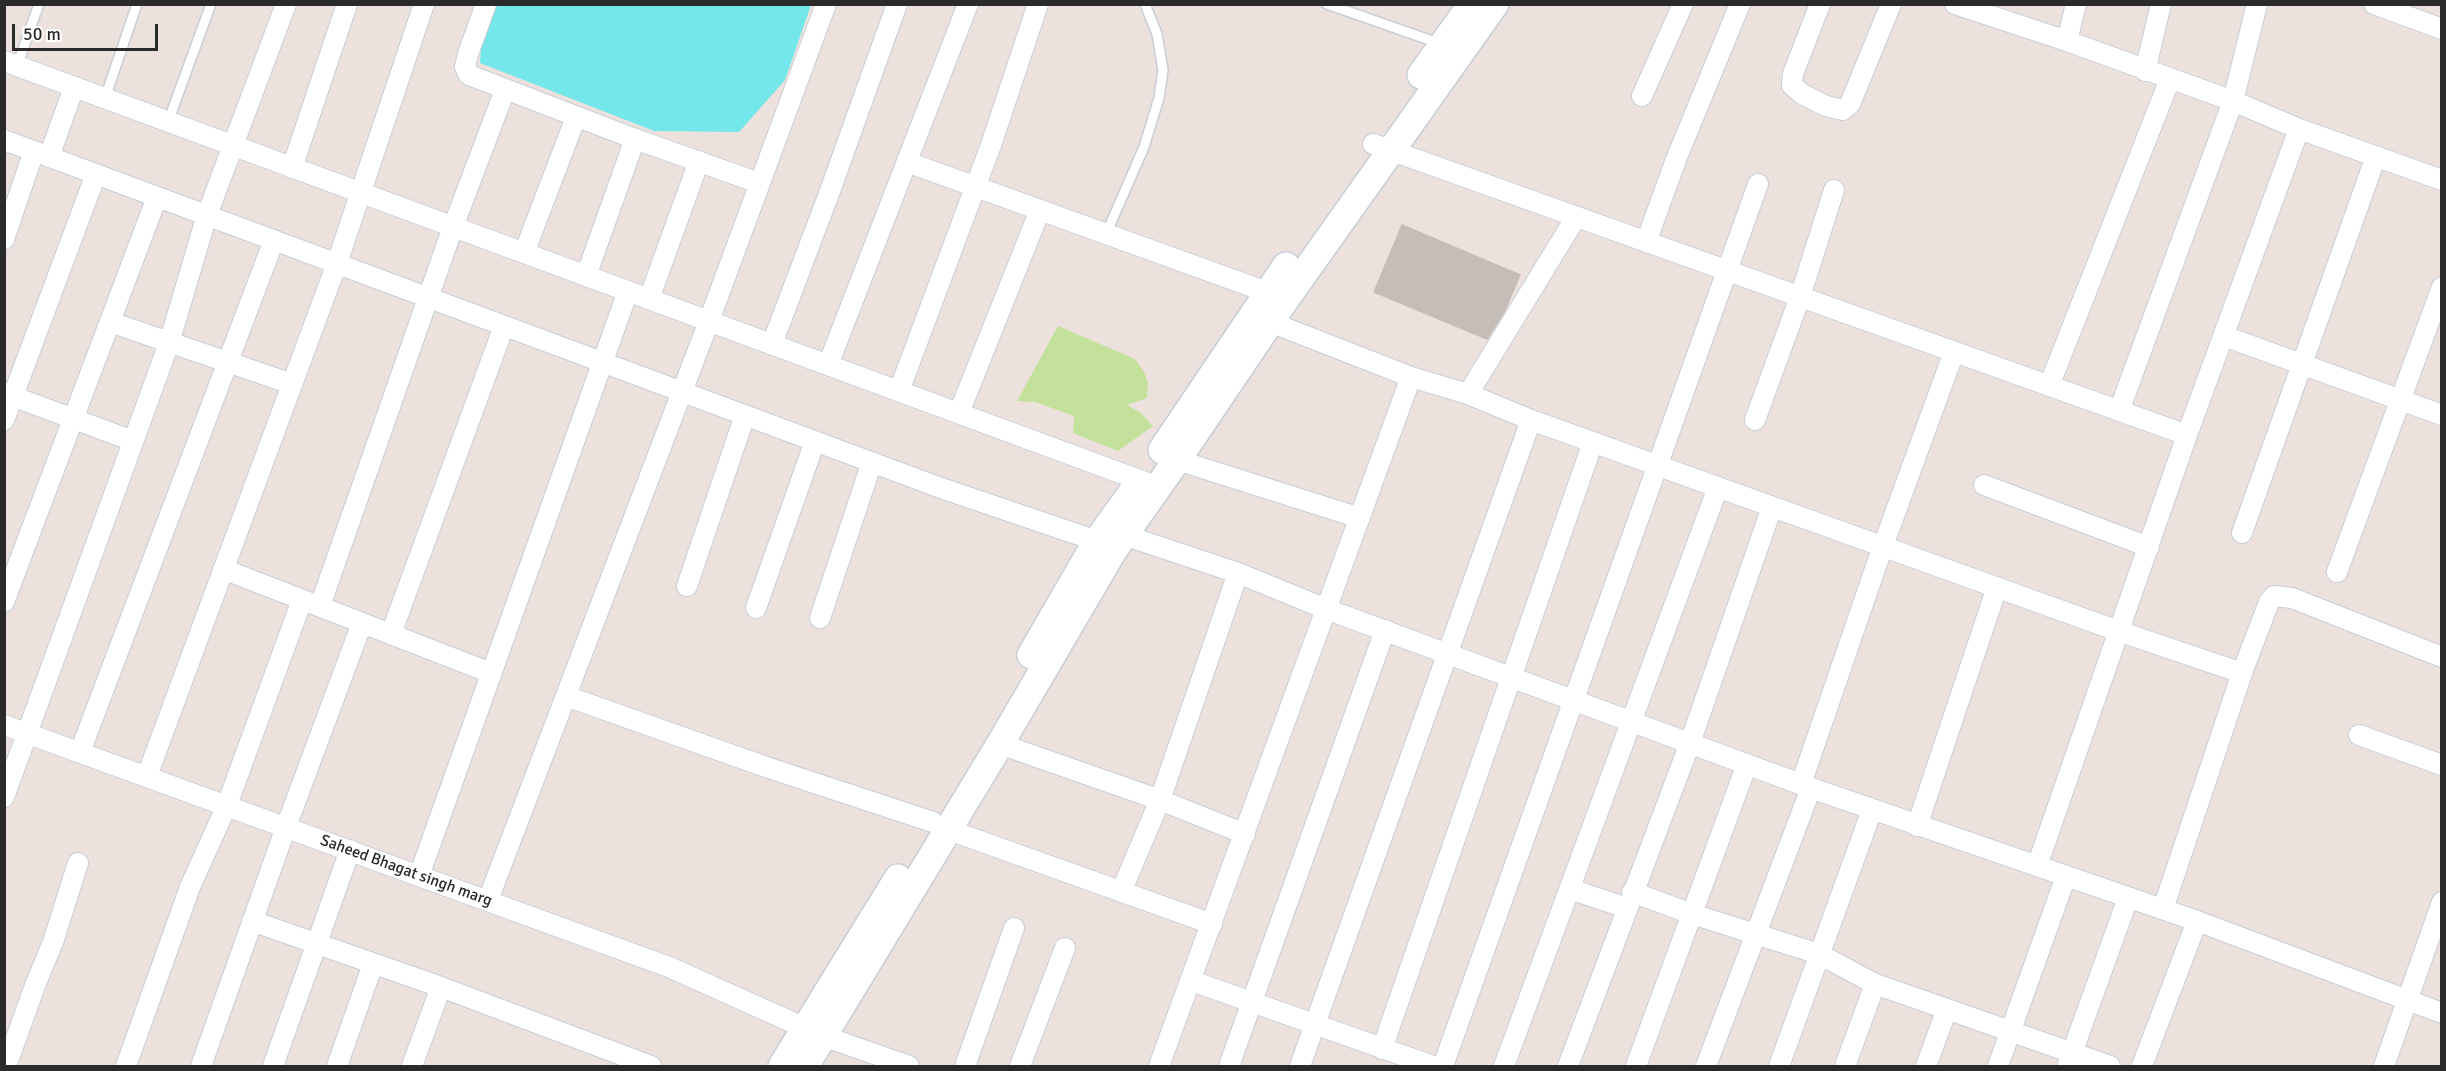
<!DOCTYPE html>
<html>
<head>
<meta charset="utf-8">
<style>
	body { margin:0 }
	#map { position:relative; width:2446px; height:1071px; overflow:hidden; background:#ece1dc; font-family:Signika,sans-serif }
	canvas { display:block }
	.frame { position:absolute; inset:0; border:6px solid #2a2a2a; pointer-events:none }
	.scale { position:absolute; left:12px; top:24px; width:146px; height:27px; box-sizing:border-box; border:3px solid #2a2a2a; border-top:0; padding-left:8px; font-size:18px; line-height:21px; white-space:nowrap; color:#2a2a2a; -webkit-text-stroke:4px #fff; paint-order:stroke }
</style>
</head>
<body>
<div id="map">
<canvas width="2446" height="1071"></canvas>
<div class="frame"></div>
<div class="scale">50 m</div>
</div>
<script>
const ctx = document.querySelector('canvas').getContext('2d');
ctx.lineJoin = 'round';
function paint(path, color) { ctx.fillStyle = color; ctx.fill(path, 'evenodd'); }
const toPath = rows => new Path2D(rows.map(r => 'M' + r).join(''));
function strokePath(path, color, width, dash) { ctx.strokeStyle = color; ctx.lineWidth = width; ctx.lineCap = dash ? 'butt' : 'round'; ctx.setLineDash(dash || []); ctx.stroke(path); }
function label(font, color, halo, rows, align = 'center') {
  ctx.font = font + ' Signika,sans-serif'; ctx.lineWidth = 4.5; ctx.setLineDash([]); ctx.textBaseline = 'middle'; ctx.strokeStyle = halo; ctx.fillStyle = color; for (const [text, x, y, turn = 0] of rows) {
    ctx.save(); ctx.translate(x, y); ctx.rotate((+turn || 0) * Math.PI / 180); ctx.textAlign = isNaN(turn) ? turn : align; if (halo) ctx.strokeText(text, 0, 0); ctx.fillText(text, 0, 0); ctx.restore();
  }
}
paint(toPath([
	[1058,326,1135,359,1144,372,1148,383,1147,398,1127,405,1141,413,1153,426,1118,451,1073,433,1074,416,1035,402,1017,401]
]), '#c3e19b');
paint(toPath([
	[484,5,811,5,785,80,739,132,654,131,480,63]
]), '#73e7ea');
const building = toPath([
	[1402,225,1520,275,1505,310,1487,339,1374,292,1402,225]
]);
paint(building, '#c4bdb8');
strokePath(building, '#c7bdb6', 1.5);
const service = toPath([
	[1327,4,1441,44],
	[17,66,39,4],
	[105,98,137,4],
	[168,122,211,4],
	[1106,234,1144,147,1159,98,1163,70,1157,34,1145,4]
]);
const minor = toPath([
	[486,4,468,54,465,67,469,75,635,139,759,183],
	[1820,4,1793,74,1792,85,1802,94,1826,106,1843,110,1850,104,1891,4],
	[1955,4,2067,41,2233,101,2299,129,2442,180],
	[2374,4,2442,29],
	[2067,41,2076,4],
	[4,61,1153,485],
	[2145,71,2161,4],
	[1642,96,1683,4],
	[4,140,941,488,1097,541],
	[1373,144,2187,435],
	[49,157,74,87],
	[907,162,1267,292],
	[292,168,347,4],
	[4,239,34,151],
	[1646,242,1677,157,1740,4],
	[524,253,576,117],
	[586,276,635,139],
	[649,299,699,161],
	[110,322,292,384],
	[1270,322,1411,377,1468,394,1531,420,2118,631,2242,673,2163,909],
	[2224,336,2442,415],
	[772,344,830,191,897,4],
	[828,365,968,4],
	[2049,386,2170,79],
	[899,391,991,145,1038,4],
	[4,393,133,441],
	[1468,394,1576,217],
	[2119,411,2233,101,2257,4],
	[959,413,1040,210],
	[4,420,96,174],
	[1755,420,1800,297,1834,190],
	[1177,460,1360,518],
	[1984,485,2149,547],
	[2242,533,2376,156],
	[1124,535,1238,573,1326,609,1811,788,2197,921,2442,1013],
	[223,569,491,673],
	[2337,572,2442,287],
	[687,586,745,415],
	[4,602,157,197],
	[320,606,453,227,505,90],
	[756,608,815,441],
	[820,618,872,462],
	[391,634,504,326],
	[2242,673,2269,602,2274,596,2292,598,2442,657],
	[566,696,766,767,933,822],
	[4,725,669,967,823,1036,909,1066],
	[2359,735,2442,765],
	[1000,744,1160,800,1245,834],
	[80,752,274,240],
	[147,776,337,263,424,4],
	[1801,784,1883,546,1954,352],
	[4,797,169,343,207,215,286,4],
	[1917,826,1997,587],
	[949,830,1212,924],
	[2037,866,2187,435,2299,129],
	[419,876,628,291],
	[1570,889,1627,908],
	[1121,892,1160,800,1238,573],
	[1632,892,1692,914,1819,954,1875,984,2110,1066],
	[488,900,709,321,826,4],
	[252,921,441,987,651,1066],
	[1192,981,1433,1066],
	[1382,1049,1593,442],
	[2068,1064,2128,898],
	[6,1066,36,983,53,942,78,863],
	[126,1066,190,887,227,805,302,600],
	[201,1066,286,827,362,623],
	[273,1066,350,850],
	[337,1066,373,964],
	[412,1066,441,987],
	[965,1066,1014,928],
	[1020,1066,1065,948],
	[1159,1066,1411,377],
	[1229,1066,1385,630],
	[1300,1066,1531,420],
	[1443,1066,1758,184],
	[1504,1066,1718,487],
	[1568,1066,1690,743,1772,507],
	[1636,1066,1747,764],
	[1706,1066,1811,788],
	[1779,1066,1872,810],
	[1845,1066,1875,984],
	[1926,1066,1947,1009],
	[1998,1066,2066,876],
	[2142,1066,2197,921],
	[2384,1066,2442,902]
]);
const secondary = toPath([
	[1421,75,1472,4],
	[1162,450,1286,266],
	[1031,655,1097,541,1136,487],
	[782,1066,898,878],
	[805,1066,1000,744,1113,551,1177,460,1283,303,1495,4]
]);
strokePath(service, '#c8ced7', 12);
strokePath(minor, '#c8ced7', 22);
strokePath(secondary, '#c8ced7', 30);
strokePath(service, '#fff', 9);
strokePath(minor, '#fff', 20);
strokePath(secondary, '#fff', 27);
label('16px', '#2a2a2a', '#fff', [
	["Saheed Bhagat singh marg",406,871,20]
]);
</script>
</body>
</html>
